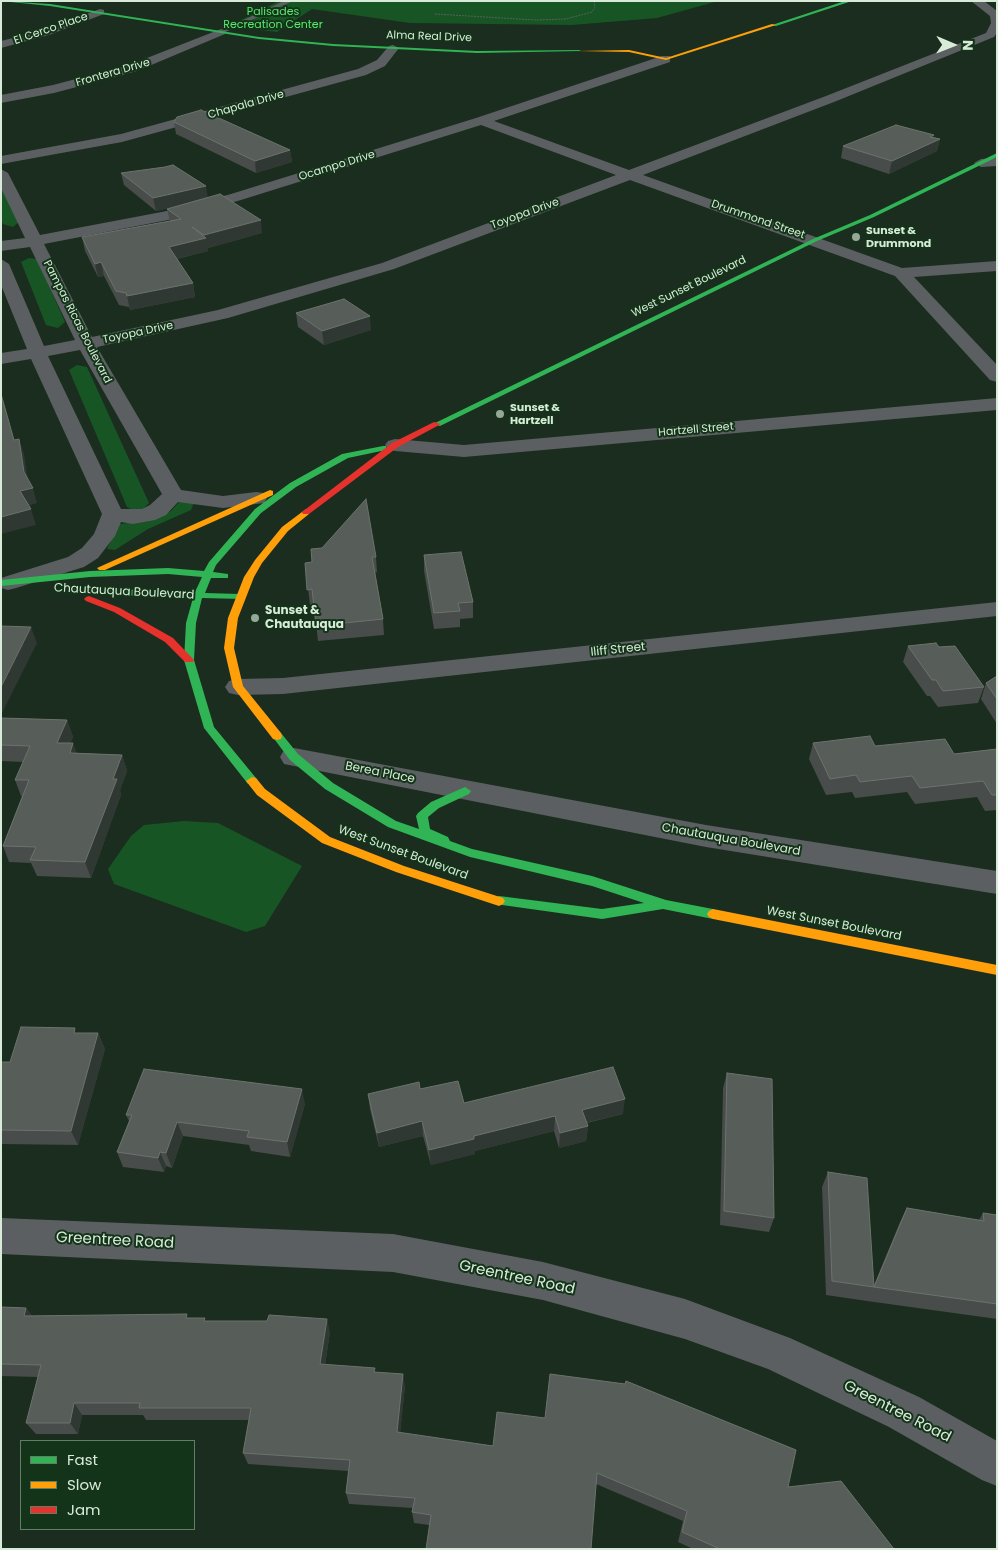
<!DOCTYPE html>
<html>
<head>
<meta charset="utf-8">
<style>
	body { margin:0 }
	#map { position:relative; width:998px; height:1550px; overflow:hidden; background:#1b2d1e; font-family:Poppins,sans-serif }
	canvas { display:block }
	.frame { position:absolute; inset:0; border:2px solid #d8ebd9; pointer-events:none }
	.legend { position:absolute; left:20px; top:1440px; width:175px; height:90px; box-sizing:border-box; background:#143419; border:1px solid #627d66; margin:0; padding:6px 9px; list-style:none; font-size:15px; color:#d8ebd9 }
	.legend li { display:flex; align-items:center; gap:10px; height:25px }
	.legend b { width:25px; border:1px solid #627d66 }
	.north { position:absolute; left:928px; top:20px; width:50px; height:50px; -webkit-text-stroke:4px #143419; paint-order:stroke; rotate:91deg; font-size:14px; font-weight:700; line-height:20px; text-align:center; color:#d8ebd9 }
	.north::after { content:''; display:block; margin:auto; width:18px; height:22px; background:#d8ebd9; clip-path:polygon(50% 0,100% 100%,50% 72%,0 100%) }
</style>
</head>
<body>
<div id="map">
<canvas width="998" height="1550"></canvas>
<div class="frame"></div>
<ul class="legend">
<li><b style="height:6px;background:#30b455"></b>Fast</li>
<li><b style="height:6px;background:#ff9f0a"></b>Slow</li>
<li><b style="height:6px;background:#e5322d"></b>Jam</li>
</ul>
<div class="north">N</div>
</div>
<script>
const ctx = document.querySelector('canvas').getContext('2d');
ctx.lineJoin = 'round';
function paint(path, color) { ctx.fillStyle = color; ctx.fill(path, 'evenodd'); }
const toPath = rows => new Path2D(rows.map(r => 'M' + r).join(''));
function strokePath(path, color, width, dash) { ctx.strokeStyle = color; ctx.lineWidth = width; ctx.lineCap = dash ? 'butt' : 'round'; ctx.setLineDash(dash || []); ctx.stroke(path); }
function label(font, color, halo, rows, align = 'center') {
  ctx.font = font + ' Poppins,sans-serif'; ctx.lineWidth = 4; ctx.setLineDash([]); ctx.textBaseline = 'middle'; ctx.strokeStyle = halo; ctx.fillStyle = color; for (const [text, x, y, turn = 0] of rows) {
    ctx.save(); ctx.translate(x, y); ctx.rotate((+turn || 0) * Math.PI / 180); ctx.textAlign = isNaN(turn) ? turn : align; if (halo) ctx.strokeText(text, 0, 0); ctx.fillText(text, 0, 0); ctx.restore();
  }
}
paint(toPath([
	[279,1,718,1,657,18,572,25,410,23,312,9,277,32,229,26],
	[1,181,19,222,13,227,3,224,1,221],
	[29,258,37,259,65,322,58,328,46,325,21,262],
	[77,365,87,367,149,503,141,511,133,510,127,507,69,370],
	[180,501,194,503,191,510,148,529,115,550,107,549,119,524,147,521,160,517,171,511],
	[184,821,218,823,302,866,265,926,246,932,114,884,108,869,131,836,144,825]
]), '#185524');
strokePath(toPath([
	[435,14,535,20,566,19,592,12,595,7,594,1]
]), '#585f5e', 1, [2, 1]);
paint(toPath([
	[284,1,293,1,223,33,218,32,284,1]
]), '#5b5f62');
paint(toPath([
	[971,1,984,1,997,11,997,33,994,37,834,102,643,175,902,268,997,261,997,271,914,277,997,365,997,382,990,380,895,276,630,180,394,269,228,318,97,347,181,490,223,496,256,492,264,493,267,498,264,503,256,504,223,508,178,502,166,515,155,520,133,524,121,522,115,536,98,558,84,567,16,588,8,590,1,588,1,578,68,557,82,548,94,534,102,514,31,359,1,364,1,353,27,349,1,285,1,259,9,264,44,346,75,340,30,247,1,251,1,241,25,238,1,188,1,169,8,173,40,235,167,211,231,194,476,118,662,56,670,56,670,62,494,121,629,170,826,96,986,33,991,23,990,16,971,1],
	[481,125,616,175,382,263,218,310,92,337,44,244,168,220,241,200,481,125],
	[80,350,162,494,150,505,142,509,121,509,48,356,80,350],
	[100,9,104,10,104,14,49,35,1,48,1,41,41,31,100,9],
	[221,29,225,30,225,34,137,71,54,93,1,103,1,95,53,85,129,65,221,29],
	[393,45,399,48,385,66,366,75,122,142,1,164,1,156,121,134,358,69,377,60,389,46,393,45],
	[997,158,997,166,981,167,974,163,981,159,997,158],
	[997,398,997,410,464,457,395,451,388,449,385,445,388,441,395,439,464,445,997,398],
	[997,602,997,616,283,694,238,695,229,693,225,687,229,681,238,679,283,678,997,602],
	[294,748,706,825,997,871,997,894,706,847,284,764,280,757,284,750,294,748],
	[1,1218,393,1234,543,1262,685,1299,790,1338,919,1397,997,1441,997,1486,982,1480,889,1427,768,1369,685,1339,543,1300,393,1272,1,1254,1,1218]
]), '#5b5f62');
paint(toPath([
	[1,1,50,4,259,37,333,44,477,51,579,50,581,51,477,53,333,46,259,39,50,6,1,1],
	[845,1,852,1,776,26,772,25,845,1],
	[997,153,997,157,874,217,817,241,440,426,433,424,813,239,870,215,997,153],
	[383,446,386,446,386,450,348,458,296,487,261,513,216,565,213,572,228,574,228,578,211,578,205,593,240,594,245,597,243,599,202,598,196,623,194,660,214,727,256,778,258,781,256,784,248,784,204,728,184,660,186,623,193,598,67,593,62,590,67,587,195,592,202,577,168,574,90,577,1,586,1,580,90,571,168,568,204,571,209,562,255,509,290,483,342,454,383,446],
	[277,732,281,733,298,754,333,783,396,821,419,829,416,816,418,813,431,802,465,787,471,791,469,794,439,808,428,817,430,829,448,837,450,841,472,849,592,876,666,900,713,909,717,911,719,914,717,917,713,919,663,909,602,919,495,904,493,901,495,898,499,896,602,909,644,903,592,886,470,857,388,827,325,789,290,760,272,736,277,732]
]), '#30b455');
paint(toPath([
	[772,24,776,25,666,60,629,52,577,51,629,50,666,58,772,24],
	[270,490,273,491,273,495,105,570,99,570,97,568,270,490],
	[306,509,309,510,309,514,288,531,262,563,254,577,238,618,234,648,243,686,281,733,282,736,281,739,277,740,273,739,233,687,224,648,228,618,244,577,255,560,282,527,306,509],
	[252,777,256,778,265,789,330,837,404,866,503,898,505,901,503,904,499,906,396,872,322,843,257,795,246,781,252,777],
	[713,909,997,965,997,975,713,919,709,917,707,914,709,911,713,909]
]), '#ff9f0a');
paint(toPath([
	[434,422,441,424,398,447,309,514,303,514,302,512,392,443,434,422],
	[89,596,120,608,173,638,194,660,193,662,185,662,165,642,114,612,86,601,84,599,86,597,89,596]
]), '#e5322d');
paint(toPath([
	[174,122,290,150,292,162,256,173,176,134],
	[934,135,933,137,940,139,937,151,889,174,841,158,843,146],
	[121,173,208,198,262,233,208,248,208,251,177,259,193,283,195,297,130,310,129,307,119,305,104,276,98,277,85,251,82,237,170,221,167,209,184,204,156,211,124,185],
	[296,313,371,330,324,345,298,327],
	[424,555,473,602,473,618,460,619,460,627,434,629,424,571],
	[376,557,377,572,375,573,383,619,384,635,318,641,314,605,310,605,305,563],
	[908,646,939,647,984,687,978,703,938,707,930,696,927,696,903,662],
	[997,676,997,724,981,699,986,683],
	[1,718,67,720,73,737,70,743,77,753,122,755,127,771,120,790,121,795,91,878,37,876,31,863,9,862,3,846,22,796,21,796,15,780,23,762,1,761],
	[813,743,875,746,954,754,997,749,997,810,985,811,977,797,915,804,907,792,855,798,852,792,826,795,809,759],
	[78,1033,98,1033,105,1049,78,1145,1,1144,1,1062,10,1062],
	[727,1073,774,1218,769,1232,720,1225,723,1088],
	[420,1089,464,1103,623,1114,587,1123,588,1126,586,1141,559,1148,554,1131,475,1151,475,1154,431,1165,423,1136,379,1147,370,1109,368,1094],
	[305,1104,290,1157,251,1151,249,1145,183,1136,172,1168,166,1166,164,1172,123,1167,117,1152,129,1121,126,1115],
	[828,1172,874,1285,900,1222,907,1208,979,1220,983,1213,997,1215,997,1319,867,1301,869,1298,867,1301,826,1295,822,1187],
	[1,1307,26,1308,32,1316,188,1318,206,1321,330,1332,325,1365,376,1372,405,1386,400,1433,788,1487,894,1549,693,1549,678,1542,683,1521,596,1484,429,1525,414,1523,412,1512,413,1508,349,1504,346,1493,348,1471,248,1464,243,1453,249,1420,146,1420,143,1415,82,1415,78,1434,36,1434,26,1423,38,1377,1,1376]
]), '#484c4a');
paint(toPath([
	[934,135,932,143,940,139,937,151,889,174,892,161],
	[290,150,292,162,256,173,255,161],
	[206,186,208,198,156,211,153,198],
	[261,220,262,233,208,248,208,251,172,260,169,247,205,238,204,235],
	[101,262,104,276,98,277,95,264],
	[193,283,195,297,130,310,127,296],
	[370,316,371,330,324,345,322,331],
	[19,439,24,454,29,487,24,472],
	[33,488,37,503,25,507,20,491],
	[31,509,36,525,1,534,1,517],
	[31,627,37,643,1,715,1,687],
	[67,720,73,737,63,759,57,743],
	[73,743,79,759,70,753],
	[122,755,127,771,120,790,121,795,91,878,85,862,113,779],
	[98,1033,105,1049,78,1145,71,1131],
	[302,1089,305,1104,290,1157,287,1142],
	[625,1099,623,1114,580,1124,582,1110],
	[555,1116,554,1131,475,1151,475,1154,431,1165,429,1150,474,1136],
	[422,1121,423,1136,379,1147,377,1133],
	[177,1122,183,1136,172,1168,166,1153],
	[588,1126,586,1141,559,1148,560,1133],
	[160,1152,166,1166,164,1172,158,1158],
	[26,1308,35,1321,24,1316],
	[327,1319,330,1332,323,1377,320,1364],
	[403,1374,405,1386,399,1444,397,1432],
	[74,1403,82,1415,78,1434,70,1423]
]), '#2f3832');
const building = toPath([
	[201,110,290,150,255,161,174,122,177,117,201,110],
	[896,125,934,135,930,137,940,139,892,161,843,146,896,125],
	[173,165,206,186,153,198,121,173,165,167,173,165],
	[220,194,261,220,204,235,192,227,206,238,169,247,193,283,127,296,126,293,116,291,101,262,95,264,82,237,181,219,167,209,220,194],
	[344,299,370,316,322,331,296,313,344,299],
	[1,394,14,440,19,439,24,472,33,488,20,491,31,509,1,517,1,394],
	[366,499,376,557,372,557,383,619,316,626,312,589,307,590,305,563,312,562,311,549,322,548,366,499],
	[461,552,473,602,458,603,460,611,434,613,424,555,461,552],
	[1,626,31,627,1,687,1,626],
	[936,643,939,647,955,646,984,687,943,691,936,680,932,680,908,646,936,643],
	[997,676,997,699,986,683,997,676],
	[1,718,67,720,57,743,73,743,70,753,122,755,113,779,117,779,85,862,30,860,36,847,3,846,29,780,15,780,30,746,1,745,1,718],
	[870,736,875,746,945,739,954,754,997,749,997,795,992,795,983,781,920,788,912,776,860,782,856,775,830,779,813,743,870,736],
	[21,1027,75,1028,74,1033,98,1033,71,1131,1,1130,1,1062,10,1062,21,1027],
	[613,1067,625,1099,582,1110,588,1126,560,1133,555,1116,474,1136,474,1139,429,1150,422,1121,377,1133,368,1094,419,1082,420,1089,458,1081,464,1103,613,1067],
	[144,1069,302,1089,287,1142,247,1137,249,1131,177,1122,166,1153,160,1152,158,1158,117,1152,132,1115,126,1115,144,1069],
	[727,1073,772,1079,774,1218,724,1211,727,1073],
	[828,1172,867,1178,874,1287,832,1281,828,1172],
	[907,1208,984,1221,983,1213,997,1215,997,1304,874,1287,907,1208],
	[1,1307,26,1308,24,1316,187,1314,186,1318,205,1318,204,1321,267,1321,269,1315,327,1319,320,1364,375,1368,374,1372,403,1374,397,1432,493,1446,497,1412,545,1418,550,1374,625,1384,626,1381,796,1450,788,1487,841,1481,894,1549,720,1549,682,1532,687,1511,597,1473,591,1549,426,1549,431,1515,412,1512,415,1498,346,1493,350,1460,243,1453,251,1408,139,1408,140,1403,74,1403,70,1423,26,1423,41,1365,1,1364,1,1307]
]);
paint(building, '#575d59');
strokePath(building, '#6c736d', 1);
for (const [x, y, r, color] of [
	[856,237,5,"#96a898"],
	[500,414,5,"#96a898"],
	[255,618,5,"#96a898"]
]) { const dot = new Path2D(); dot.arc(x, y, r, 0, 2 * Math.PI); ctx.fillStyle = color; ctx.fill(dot); strokePath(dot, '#143419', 2); }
label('11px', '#5ce572', '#143419', [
	["Palisades",273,12],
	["Recreation Center",273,25]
]);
label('11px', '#d8ebd9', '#143419', [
	["El Cerco Place",51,29,-19],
	["Alma Real Drive",429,37,2],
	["Frontera Drive",113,73,-16],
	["Chapala Drive",246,105,-16],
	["Ocampo Drive",337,166,-17],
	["Toyopa Drive",525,214,-20],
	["Drummond Street",758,220,19],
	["West Sunset Boulevard",689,287,-26],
	["Pampas Ricas Boulevard",77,322,63],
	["Toyopa Drive",138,333,-12],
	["Hartzell Street",696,430,-5]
]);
label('bold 11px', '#d8ebd9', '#143419', [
	["Sunset &",866,231],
	["Drummond",866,244],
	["Sunset &",510,408],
	["Hartzell",510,421]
], 'left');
label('12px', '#d8ebd9', '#143419', [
	["Chautauqua Boulevard",124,592,3],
	["Iliff Street",618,650,-6],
	["Berea Place",380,773,11],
	["Chautauqua Boulevard",731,840,10],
	["West Sunset Boulevard",403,853,20],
	["West Sunset Boulevard",834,924,11]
]);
label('bold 12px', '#d8ebd9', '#143419', [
	["Sunset &",265,611],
	["Chautauqua",265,625]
], 'left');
label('15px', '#d8ebd9', '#143419', [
	["Greentree Road",115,1241,3],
	["Greentree Road",517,1278,12],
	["Greentree Road",897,1412,27]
]);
</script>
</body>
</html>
